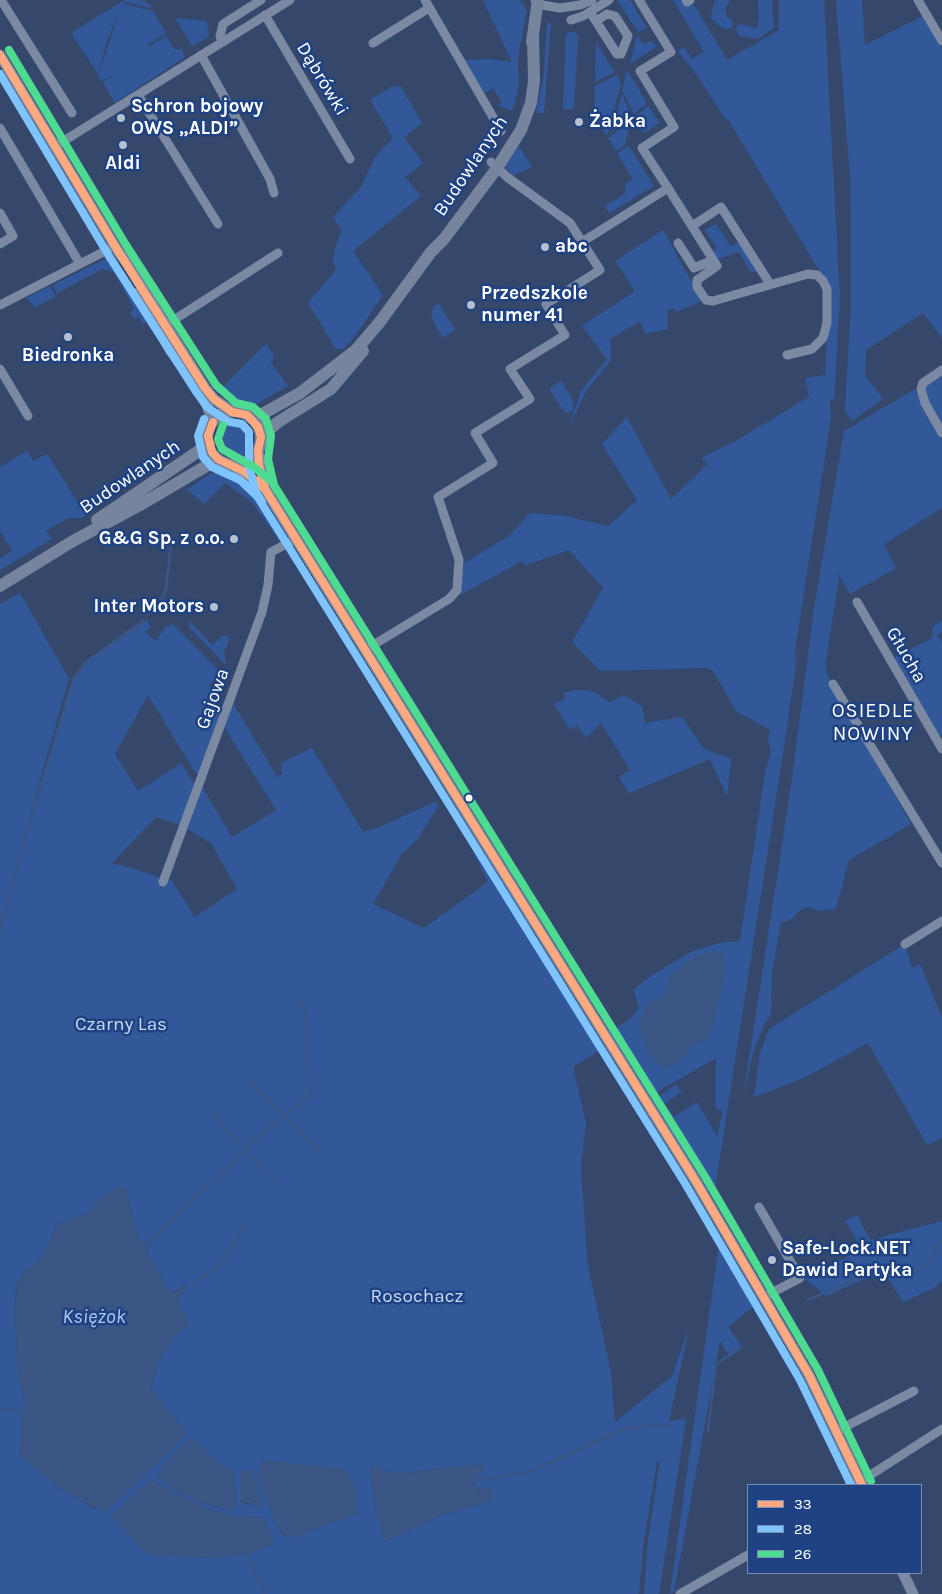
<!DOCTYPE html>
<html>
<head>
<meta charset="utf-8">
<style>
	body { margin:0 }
	#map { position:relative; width:942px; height:1594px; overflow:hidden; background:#35486c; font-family:Karla,sans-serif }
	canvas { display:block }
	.legend { position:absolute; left:747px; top:1484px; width:175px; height:90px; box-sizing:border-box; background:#1e4282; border:1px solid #788eb4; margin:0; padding:6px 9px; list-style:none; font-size:15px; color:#fff }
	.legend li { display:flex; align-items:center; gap:10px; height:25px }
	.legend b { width:25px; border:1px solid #788eb4 }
</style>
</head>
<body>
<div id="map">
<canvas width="942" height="1594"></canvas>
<ul class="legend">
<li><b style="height:6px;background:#ffa980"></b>33</li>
<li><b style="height:6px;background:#80c4ff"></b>28</li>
<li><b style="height:6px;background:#4ddb92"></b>26</li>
</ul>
</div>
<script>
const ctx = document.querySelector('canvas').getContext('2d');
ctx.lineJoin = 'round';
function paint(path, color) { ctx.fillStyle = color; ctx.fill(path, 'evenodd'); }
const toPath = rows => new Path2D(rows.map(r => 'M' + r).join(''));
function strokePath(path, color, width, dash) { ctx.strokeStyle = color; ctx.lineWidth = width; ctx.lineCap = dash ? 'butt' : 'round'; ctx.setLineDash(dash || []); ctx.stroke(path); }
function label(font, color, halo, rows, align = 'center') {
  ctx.font = font + ' Karla,sans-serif'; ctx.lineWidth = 5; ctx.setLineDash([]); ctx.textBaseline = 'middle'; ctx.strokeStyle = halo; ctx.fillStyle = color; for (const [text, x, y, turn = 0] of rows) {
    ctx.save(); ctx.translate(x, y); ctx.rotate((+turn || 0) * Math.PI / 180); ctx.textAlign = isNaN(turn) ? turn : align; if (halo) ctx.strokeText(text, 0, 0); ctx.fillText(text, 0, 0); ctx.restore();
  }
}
paint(toPath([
	[125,0,141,0,151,5,151,8,125,2,123,4,153,11,165,31,165,34,147,45,148,47,166,36,174,49,182,49,185,57,115,103,103,82,115,73,102,81,98,76,121,6,106,44,98,74,71,33],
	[483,0,519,0,527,10,518,57,519,86,512,111,497,105,502,102,493,88,486,93,482,92,465,60,490,59,512,62],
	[617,0,630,0,647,28,638,32],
	[673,0,682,0,686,7,691,4,694,5,727,60,779,30,779,0,824,0,840,298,834,399,830,401,831,418,793,663,798,650,784,747,714,1195,707,1189,652,1101,677,1084,681,1092,665,1104,674,1117,697,1102,717,1136,723,1110,718,1110,715,1105,716,1058,650,1096,609,1032,630,1019,639,1007,633,990,652,975,693,951,719,943,740,941,765,773,771,751,768,738,770,730,736,711,713,671,707,668,601,671,572,642,603,588,569,550,526,565,522,561,460,595,464,563,509,536,530,513,565,516,608,526,637,500,602,444,627,417,671,499,708,464,701,458,734,442,809,397,805,378,825,375,829,287,728,119,726,120,699,78,678,51,684,47,692,59,704,52],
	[716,0,730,0,725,9,727,17,733,22,732,28,723,29,711,18,713,6],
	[758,0,772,0,774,28,758,39,739,36,736,27,740,24,757,28,759,19],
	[836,0,862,0,865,45,923,16,942,48,942,338,923,313,866,350,865,375,883,399,852,421,845,411,851,300,850,178],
	[175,18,206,21,209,32,207,38,192,46],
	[547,23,551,23,544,113,536,113,544,73],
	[569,32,575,32,578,36,574,109,563,109,566,36],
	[637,35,643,44,652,41,656,47,630,64],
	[596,43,615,72,595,82],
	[627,70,647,103,634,114,622,90],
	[617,75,621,84,607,136,594,115,595,86],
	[393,86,401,87,422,123,404,137,423,163,405,177,421,196,353,251,383,295,352,340,343,349,336,349,308,303,336,270,333,260,335,248,342,230,333,217,361,187,375,157,393,138,370,100],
	[622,94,631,116,611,133],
	[648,106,660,123,643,133,635,117],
	[631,120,625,145,616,151,608,138],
	[518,145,532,167,512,176,505,165],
	[629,146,654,186,609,213,605,206,625,194,625,184,633,179,617,153],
	[716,224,731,247,740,241,757,272,751,272,739,252,715,260,711,253,717,248,705,230],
	[663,230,702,301,676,312,674,308,667,311,668,329,645,334,640,321,610,339,611,360,586,391,568,429,581,391,607,359,582,326,635,291,615,261],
	[105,259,113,260,117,264,147,319,144,325,139,317,134,319,130,312,134,309,114,272,102,269,57,293,53,285],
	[50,286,56,296,36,307,26,298],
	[439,304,455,330,443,338,434,323,431,314,434,306],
	[266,344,274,355,271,363,288,386,257,404,239,401,216,392,216,386,222,388],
	[942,374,942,429,926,401,925,391,927,384],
	[561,380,573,401,573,410,568,413,563,410,549,389],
	[915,389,942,440,942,508,884,544,896,568,850,594,838,573,839,579,825,666,830,681,911,824,849,860,836,909,820,911,807,907,802,909,789,921,781,922,772,973,771,1015,763,1027,753,1053,743,1098,791,786,814,609,844,431],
	'215 439a19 19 0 1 1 38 0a19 19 0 1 1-38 0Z',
	[27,451,33,461,47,454,86,515,81,518,68,518,46,531,52,539,0,570,0,559,12,551,0,531,0,467],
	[212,473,225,473,235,477,261,496,279,520,287,535,287,539,280,542,252,502,225,483,204,504,188,490,177,496],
	[20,593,69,679,29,819,73,680,85,663,147,620,151,627,145,632,156,641,165,628,173,624,222,674,209,684,212,691,208,699,221,708,233,683,199,775,195,772,148,695,115,754,138,791,181,763,195,785,181,825,156,817,111,864,121,865,172,881,195,917,237,889,211,843,187,829,202,787,232,837,276,810,223,725,232,701,277,777,282,774,281,763,312,748,363,832,377,828,435,802,439,805,416,841,401,855,373,904,424,928,488,882,453,811,457,807,530,923,530,936,602,1047,599,1051,573,1067,586,1123,581,1165,587,1261,611,1373,615,1422,672,1376,689,1328,669,1421,686,1419,659,1594,644,1594,648,1540,660,1461,657,1462,643,1547,639,1594,0,1594,0,604],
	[126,1190,138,1237,143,1243,152,1240,146,1249,165,1284,171,1293,188,1284,177,1301,190,1322,172,1339,158,1362,151,1389,187,1434,94,1509,70,1493,60,1489,20,1455,22,1416,26,1410,19,1380,14,1309,16,1290,19,1278,44,1255,57,1224,83,1215],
	[191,1438,221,1465,234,1470,236,1504,220,1508,202,1503,167,1485,156,1476],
	[262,1460,358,1513,291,1538,282,1533,276,1523,257,1477],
	[483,1464,482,1474,470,1482,494,1500,440,1516,386,1541,375,1508,370,1465,396,1474],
	[240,1470,263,1506,240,1503],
	[150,1479,205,1508,235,1516,264,1518,271,1546,246,1555,213,1558,148,1555],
	[189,620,212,645,224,635,230,638,224,652,226,665,189,627],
	[942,621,942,632,937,635,942,642,942,653,939,649,942,654,942,735,938,737,893,658,932,638,933,626],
	[576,690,588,690,598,694,610,703,623,695,642,706,645,723,682,717,704,749,731,759,727,797,710,759,629,793,619,777,630,770,601,723,586,738,577,725,570,730,554,704,565,699,564,693],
	[905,944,912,968,920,964,942,1018,942,1138,927,1145,868,1043,804,1078,754,1097,760,1053,769,1029],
	[857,1215,870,1240,942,1221,942,1281,934,1288,903,1302,885,1274,862,1280,826,1296,805,1279,862,1249,845,1221],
	[722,1238,758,1303,728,1327,743,1348,730,1357,720,1341,674,1592,670,1594,719,1244]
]), '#325899');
paint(toPath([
	[716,951,724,954,726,968,712,1032,706,1042,695,1044,678,1062,664,1069,649,1055,638,1025,649,1002,661,998,668,986,670,975,691,958],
	[117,1186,122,1186,126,1190,138,1237,143,1243,152,1239,146,1249,165,1284,172,1293,192,1283,179,1296,177,1301,190,1322,172,1339,158,1362,151,1389,187,1434,105,1513,60,1489,20,1455,22,1416,26,1410,19,1381,14,1309,19,1278,44,1255,57,1224,83,1215],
	[191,1437,221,1465,234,1470,236,1504,232,1510,202,1503,167,1485,156,1476,165,1462],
	[262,1460,346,1469,357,1491,358,1514,291,1538,286,1537,276,1523,257,1477],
	[483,1464,482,1474,470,1482,479,1490,491,1487,494,1500,440,1516,385,1541,375,1508,370,1465,396,1474],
	[240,1470,252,1471,263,1506,251,1506,251,1503,240,1503],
	[150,1479,205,1508,235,1516,265,1518,274,1541,271,1546,246,1555,213,1558,148,1555,111,1517]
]), '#3b5684');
strokePath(toPath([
	[154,612,160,606,166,588,172,536],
	[0,932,20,856,73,680,85,663,143,621],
	[249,1080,318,1149],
	[210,1111,277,1184],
	[152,1239,270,1127,310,1095,306,1014,300,1000],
	[192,1283,211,1272,222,1263,249,1220],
	[808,1300,866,1275,885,1271,917,1271,931,1264,936,1247,942,1239],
	[0,1410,26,1410],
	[667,1425,670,1426],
	[708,1431,716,1364,742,1347],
	[470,1482,532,1471,624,1429,661,1425],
	[133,1487,137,1491],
	[246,1555,265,1594]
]), '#3b5684', 2.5);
strokePath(toPath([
	[1,0,72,113],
	[425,0,501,131],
	[535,0,542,5,560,8,580,5,592,0],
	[686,0,687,2,690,0],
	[918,0,942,41],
	[590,12,617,54,621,54,628,36,615,16,607,14,596,21],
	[265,15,350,159],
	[571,20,583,16,609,0],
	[222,42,220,36,223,24,261,0],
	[373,43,429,8],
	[201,55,270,179,274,193],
	[138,95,218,224],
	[0,128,80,264],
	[54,147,290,0],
	[668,188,717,266,697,280,697,287,706,300,713,301,808,274,817,275,823,281,827,289,827,323,823,338,812,349,787,355],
	[0,213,13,236,0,244],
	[692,226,721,207,770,284],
	[582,242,668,188,642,148,674,127,640,71,671,52,639,0],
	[678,243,694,268,713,260],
	[0,305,115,246],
	[166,325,278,253],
	[0,369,28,416],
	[942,370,923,383,921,389,925,403,942,433],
	[857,602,942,749],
	[365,650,449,599,457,590,459,560,438,497,493,463,475,433,530,399,510,369,565,335,546,304,600,270,570,223,507,177,491,162],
	[833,684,942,863],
	[163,882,262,612,268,585,271,552,296,539],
	[905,944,942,921],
	[759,1207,800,1278,764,1297],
	[837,1431,914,1391],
	[855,1485,942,1429],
	[680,1594,748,1555]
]), '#7b89a2', 9);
strokePath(toPath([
	[0,55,118,251,127,263,205,388,214,399,232,412],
	[138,293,171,351,189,375],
	[203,394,213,422],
	[258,451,265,489,695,1180,809,1375,862,1485],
	[232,465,265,489],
	[903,1573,913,1594]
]), '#7b89a2', 11);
strokePath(toPath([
	[532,42,538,0],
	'207 438a27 27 0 1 1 54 0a27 27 0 1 1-54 0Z',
	[250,417,264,413,300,393,356,350,379,323,431,252,444,239,497,168,521,130,531,103,534,81,533,35],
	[261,437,278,422,331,389,363,351],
	[97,520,209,444],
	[0,586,73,541,140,505,218,459]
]), '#76849e', 12);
strokePath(toPath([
	[0,55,118,251,205,388,214,399,232,412],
	[232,412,247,415,258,427,261,437,258,451,259,465,265,489,270,497],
	[213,422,208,436,212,452,218,459,245,472,265,489,695,1180,809,1375,862,1485]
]), '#ffa980', 8);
strokePath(toPath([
	[0,74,109,256,197,393,207,407,226,420],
	[204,419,198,436,203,457,212,467,240,480,257,496,686,1185,800,1380,851,1485],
	[230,422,242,424,249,432,249,467,256,492,262,502]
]), '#80c4ff', 8);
strokePath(toPath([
	[9,50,126,245,216,385,236,403,253,407,266,419,271,436,268,459,274,485,704,1175,818,1370,871,1481],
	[223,425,218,439,222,449,254,467,272,482,278,492]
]), '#4ddb92', 8);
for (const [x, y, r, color] of [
	[121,118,5,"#b8bfcc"],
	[579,122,5,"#b8bfcc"],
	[123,145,5,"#b8bfcc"],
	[545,247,5,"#b8bfcc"],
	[471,305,5,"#b8bfcc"],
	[68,337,5,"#b8bfcc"],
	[234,539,5,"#b8bfcc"],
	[214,607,5,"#b8bfcc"],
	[469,798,4.5,"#fff"],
	[772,1260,5,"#b8bfcc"]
]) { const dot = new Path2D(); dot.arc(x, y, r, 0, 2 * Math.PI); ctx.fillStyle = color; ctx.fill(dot); strokePath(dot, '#1e4282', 2); }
label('19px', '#fff', '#1e4282', [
	["Dąbrówki",322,79,59],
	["Budowlanych",471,166,-56],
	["Budowlanych",130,477,-34],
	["Głucha",906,655,60],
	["Gajowa",213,699,-70]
]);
label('bold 19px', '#fff', '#1e4282', [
	["Schron bojowy",131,107],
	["OWS „ALDI”",131,129],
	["Żabka",589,122],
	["Aldi",123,164,"center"],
	["abc",555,247],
	["Przedszkole",481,294],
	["numer 41",481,316],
	["Biedronka",68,356,"center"],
	["G&G Sp. z o.o.",224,539,"right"],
	["Inter Motors",204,607,"right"],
	["Safe-Lock.NET",782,1249],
	["Dawid Partyka",782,1271]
], 'left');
label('19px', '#c8daf7', '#1e4282', [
	["Czarny Las",121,1025],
	["Rosochacz",417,1297]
]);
ctx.letterSpacing = '1px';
label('20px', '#fff', '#1e4282', [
	["OSIEDLE",873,711],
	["NOWINY",873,734]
]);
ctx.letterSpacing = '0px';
label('italic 20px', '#afc8f1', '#1e4282', [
	["Księżok",94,1317]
]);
</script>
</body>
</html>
